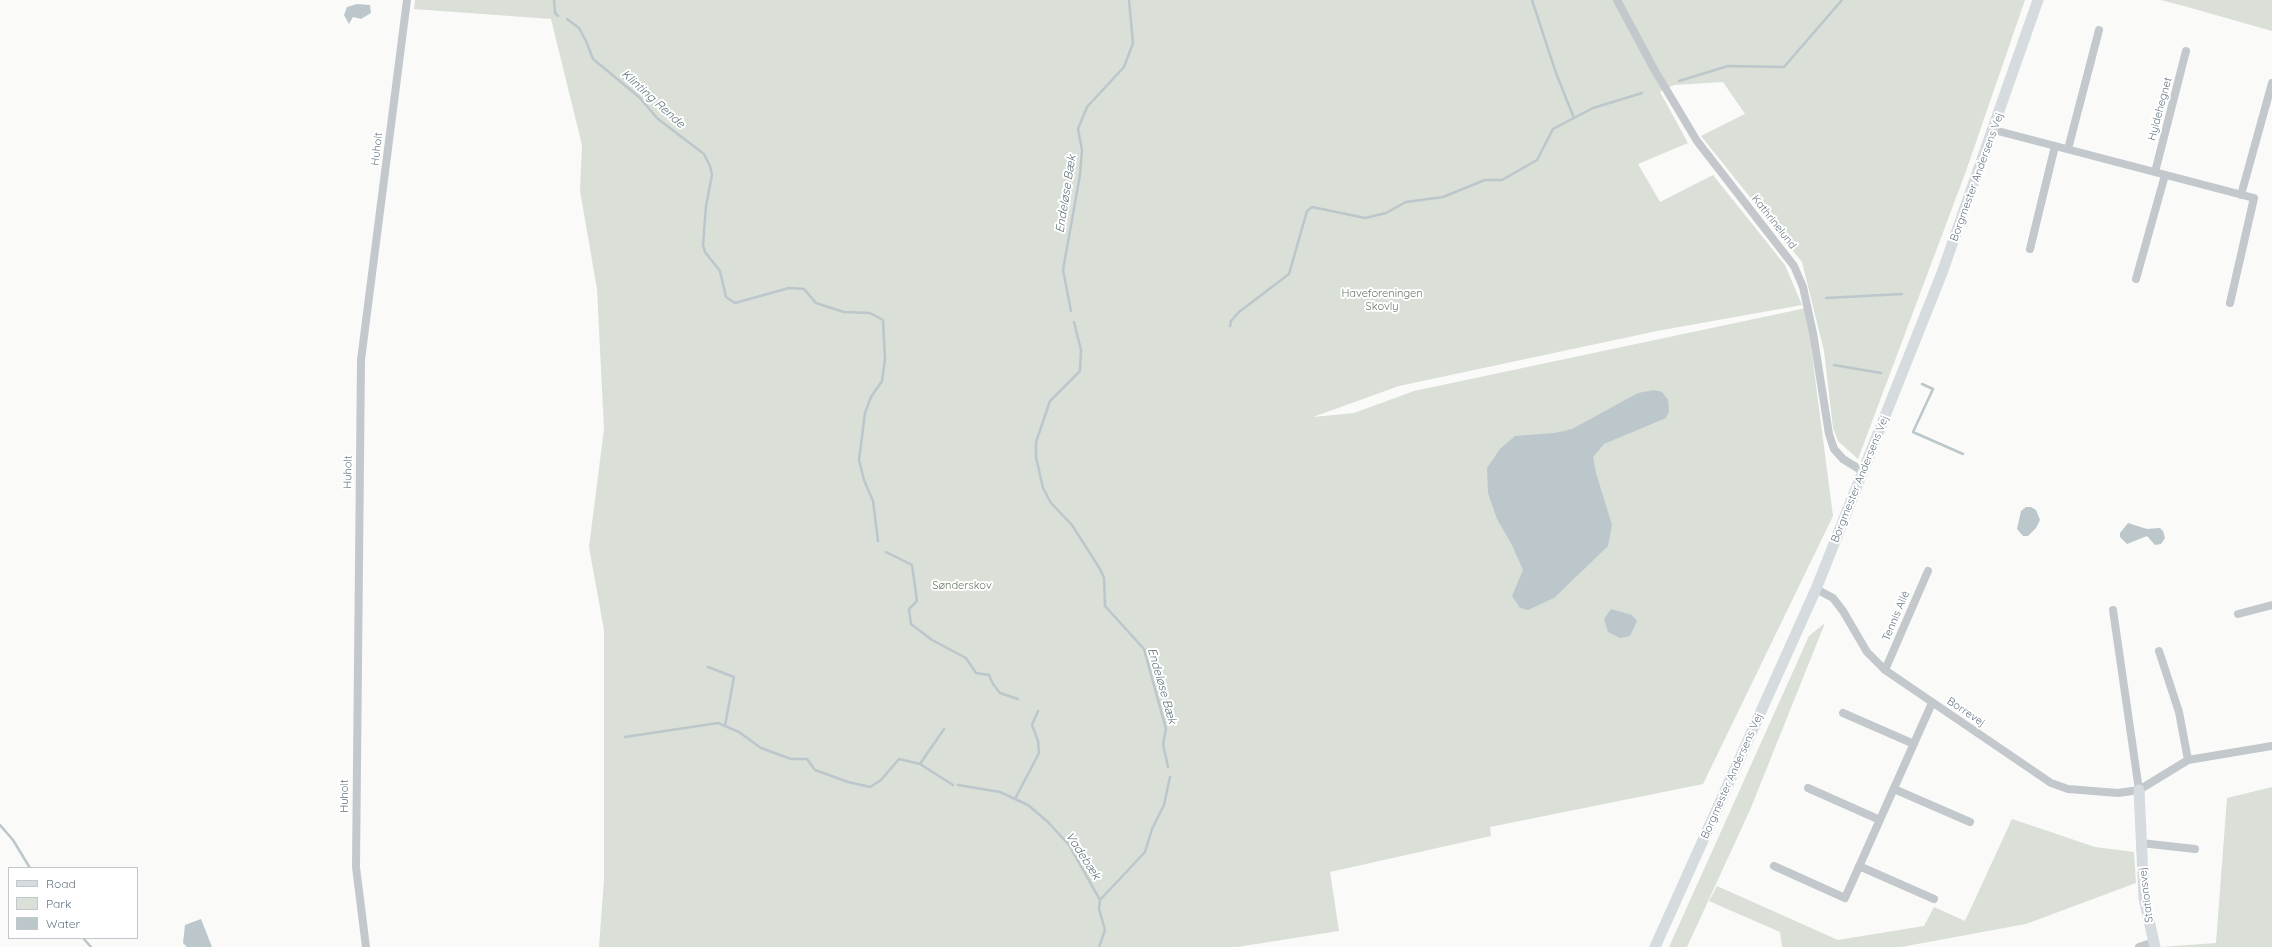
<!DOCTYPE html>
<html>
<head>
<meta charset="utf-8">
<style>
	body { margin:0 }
	#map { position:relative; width:2272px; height:947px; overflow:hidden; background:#fafaf8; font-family:Quicksand,sans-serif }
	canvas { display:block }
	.legend { position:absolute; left:8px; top:867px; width:130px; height:72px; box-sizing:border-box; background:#fff; border:1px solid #c1c8cd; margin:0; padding:5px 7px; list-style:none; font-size:12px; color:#657683 }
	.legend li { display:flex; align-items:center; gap:8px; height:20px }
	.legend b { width:20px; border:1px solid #c1c8cd }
</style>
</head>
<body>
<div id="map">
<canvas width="2272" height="947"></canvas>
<ul class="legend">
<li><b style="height:5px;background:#d6dbdf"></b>Road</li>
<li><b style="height:11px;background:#dadfd7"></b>Park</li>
<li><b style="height:11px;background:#bbc7cb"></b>Water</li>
</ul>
</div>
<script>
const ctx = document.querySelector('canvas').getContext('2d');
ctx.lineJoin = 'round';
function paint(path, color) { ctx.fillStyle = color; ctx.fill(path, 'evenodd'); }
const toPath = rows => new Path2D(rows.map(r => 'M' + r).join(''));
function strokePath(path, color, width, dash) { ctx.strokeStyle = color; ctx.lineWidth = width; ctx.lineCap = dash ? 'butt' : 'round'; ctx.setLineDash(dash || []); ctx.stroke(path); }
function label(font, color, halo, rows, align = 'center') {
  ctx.font = font + ' Quicksand,sans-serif'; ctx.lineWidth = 4; ctx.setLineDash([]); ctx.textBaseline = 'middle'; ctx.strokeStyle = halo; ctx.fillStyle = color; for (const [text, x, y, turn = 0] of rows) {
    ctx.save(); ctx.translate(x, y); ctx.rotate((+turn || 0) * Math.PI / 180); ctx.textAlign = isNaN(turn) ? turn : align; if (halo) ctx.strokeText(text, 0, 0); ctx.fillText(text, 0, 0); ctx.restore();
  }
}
paint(toPath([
	[415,0,2025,0,1966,171,1858,459,1838,441,1833,428,1824,351,1802,262,1701,136,1745,114,1723,82,1674,85,1660,92,1688,143,1638,164,1660,202,1713,175,1785,265,1802,305,1657,331,1399,386,1313,417,1354,413,1414,391,1806,308,1833,516,1703,784,1490,827,1491,836,1330,872,1339,931,1237,947,599,947,604,880,604,630,589,547,604,429,597,289,580,191,582,145,551,19,414,9],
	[2161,0,2272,0,2272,31,2184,6],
	[1825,623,1750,810,1687,947,1669,947,1809,636],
	[2272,787,2272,947,2161,947,2216,943,2227,798],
	[2012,819,2095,847,2134,852,2136,883,2026,924,1901,947,1782,947,1780,932,1709,901,1717,886,1838,940,1924,926,1934,907,1965,921]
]), '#dadfd7');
paint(toPath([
	[357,4,370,5,371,13,361,19,353,17,349,24,344,15,347,7],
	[1654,390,1662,392,1668,400,1669,411,1666,418,1604,444,1593,457,1596,473,1612,525,1608,546,1554,598,1528,610,1520,608,1512,596,1523,570,1512,545,1497,519,1488,493,1487,468,1500,449,1515,436,1555,433,1572,429,1638,393],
	[2026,507,2031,507,2036,510,2040,520,2036,528,2028,536,2023,536,2017,529,2021,511],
	[2128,523,2147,529,2160,528,2163,531,2165,538,2161,544,2155,545,2147,536,2127,544,2120,537,2120,533],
	[1611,609,1632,615,1637,621,1630,636,1620,638,1608,632,1604,619],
	[201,919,212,947,187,947,183,943,185,925]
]), '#bbc7cb');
strokePath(toPath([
	[554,0,555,13,558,16],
	[1532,0,1556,73,1574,118],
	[567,19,579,28,586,41,593,59,639,97,658,119,704,154,710,166,712,175,706,206,703,245,705,252,720,271,726,297,735,303,789,288,804,289,816,303,844,312,870,313,883,320,885,359,882,381,871,397,865,413,859,460,864,480,873,501,878,541],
	[1679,81,1728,66,1784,67,1842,0],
	[1826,298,1902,294],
	[1071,311,1063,270,1080,175,1082,150,1078,129,1087,107,1124,67,1133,43,1129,0],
	[1074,322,1081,350,1080,371,1050,401,1036,442,1036,457,1043,488,1051,503,1072,525,1100,569,1104,578,1105,606,1144,649,1166,729,1163,744,1168,767],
	[1230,326,1231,321,1239,312,1289,274,1307,211,1312,207,1365,218,1386,213,1406,202,1443,197,1485,180,1502,180,1537,160,1553,129,1593,108,1642,93],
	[1834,365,1881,373],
	[1922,384,1933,389,1913,432,1963,454],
	[886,552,912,565,917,601,909,609,911,624,932,640,966,658,976,673,989,675,993,684,1000,693,1018,699],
	[708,667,734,677,725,726],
	[625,737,718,723,739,732,761,748,791,759,807,759,815,770,848,782,870,787,881,780,899,759,920,764,953,785],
	[920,764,944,729],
	[958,785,1000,792,1028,805,1048,822,1069,845,1100,900],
	[1015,799,1039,753,1038,741,1032,725,1038,711],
	[0,825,13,840,30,868],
	[83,938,91,947],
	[1099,947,1105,930,1099,909,1100,900,1145,852,1152,829,1164,805,1170,777]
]), '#bbc7cb', 2.5);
strokePath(toPath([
	[1617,0,1654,69,1697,141,1794,266,1803,287,1813,333,1829,434,1834,449,1843,459,1864,472],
	[1994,130,2254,198,2230,303],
	[2068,149,2099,30],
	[2155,172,2186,51],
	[2241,195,2272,83],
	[2030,249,2055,146],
	[2136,279,2165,175],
	[1816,589,1833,598,1843,611,1867,652,1885,670,2051,783,2068,789,2118,793,2139,790,2188,760,2272,746],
	[2113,610,2139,790],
	[2238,614,2272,605],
	[2159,651,2179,712,2188,760],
	[1885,670,1928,571],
	[1843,713,1914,744],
	[1808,788,1880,820],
	[1894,789,1970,822],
	[2141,843,2195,849],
	[1774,866,1845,898,1932,703],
	[1859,866,1934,899],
	[366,947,356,867,361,360,407,0],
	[2139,947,2154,942]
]), '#c3c8cc', 8);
strokePath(toPath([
	[2139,790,2144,898,2155,947],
	[1655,947,1816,589,1942,273,2038,0]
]), '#d6dbdf', 11);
label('11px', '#657683', '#fff', [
	["Hyldehegnet",2160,109,-75],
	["Huholt",377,149,-83],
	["Borgmester Andersens Vej",1977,177,-70],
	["Kathrinelund",1774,222,52],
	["Huholt",348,472,-89],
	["Borgmester Andersens Vej",1860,479,-68],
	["Tennis Allé",1896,616,-67],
	["Borrevej",1966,712,34],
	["Borgmester Andersens Vej",1732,776,-66],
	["Huholt",345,796,-90],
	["Stationsvej",2146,895,-97]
]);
label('11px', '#687a64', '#fff', [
	["Haveforeningen",1382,294],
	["Skovly",1382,307],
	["Sønderskov",962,586]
]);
label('italic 12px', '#60757c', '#fff', [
	["Klinting Rende",653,99,42],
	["Endeløse Bæk",1066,194,-81],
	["Endeløse Bæk",1162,686,74],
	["Vadebæk",1083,856,57]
]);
</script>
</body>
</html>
